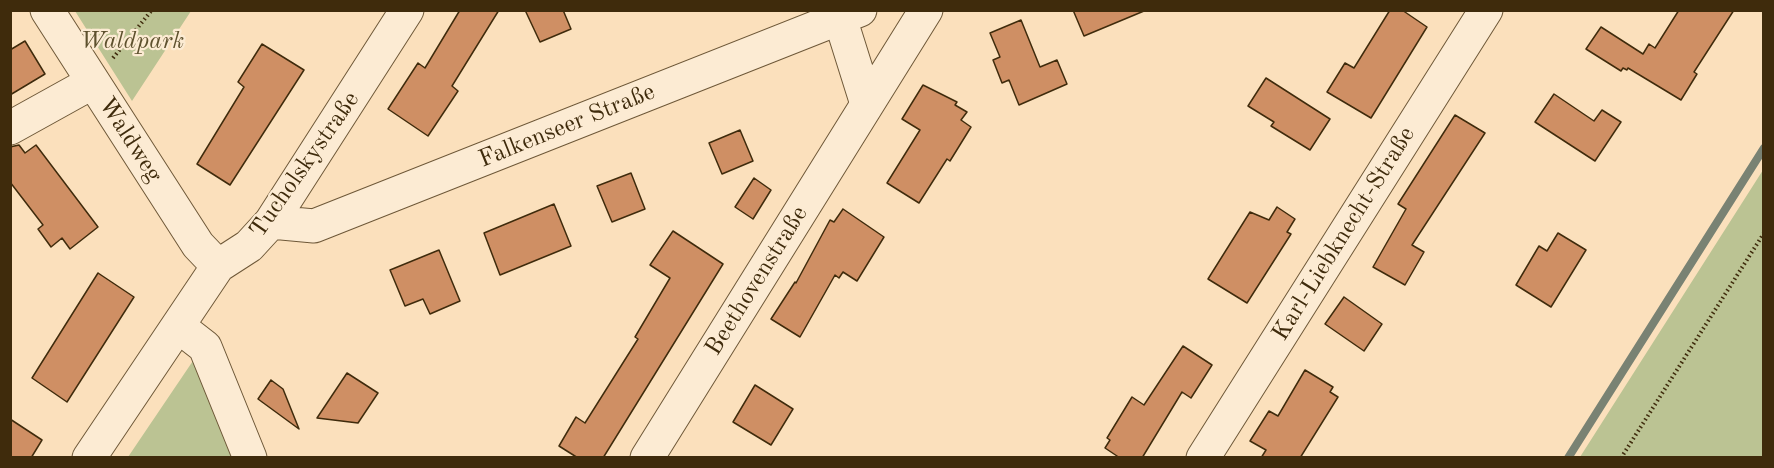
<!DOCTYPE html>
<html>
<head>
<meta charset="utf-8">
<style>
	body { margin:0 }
	#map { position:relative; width:1774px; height:468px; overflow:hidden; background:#fbe0bc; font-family:"Old Standard TT",serif }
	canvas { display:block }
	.frame { position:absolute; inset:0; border:12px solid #3f2b0c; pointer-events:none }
</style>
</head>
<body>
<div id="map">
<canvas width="1774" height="468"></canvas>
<div class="frame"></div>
</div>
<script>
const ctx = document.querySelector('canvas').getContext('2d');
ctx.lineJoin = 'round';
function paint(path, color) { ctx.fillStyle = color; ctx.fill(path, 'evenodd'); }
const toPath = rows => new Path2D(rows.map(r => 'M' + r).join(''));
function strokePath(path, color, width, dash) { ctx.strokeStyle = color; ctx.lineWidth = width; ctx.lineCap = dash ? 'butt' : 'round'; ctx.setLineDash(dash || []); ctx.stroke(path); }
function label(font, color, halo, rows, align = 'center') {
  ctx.font = font + ' "Old Standard TT",serif'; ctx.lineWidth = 4.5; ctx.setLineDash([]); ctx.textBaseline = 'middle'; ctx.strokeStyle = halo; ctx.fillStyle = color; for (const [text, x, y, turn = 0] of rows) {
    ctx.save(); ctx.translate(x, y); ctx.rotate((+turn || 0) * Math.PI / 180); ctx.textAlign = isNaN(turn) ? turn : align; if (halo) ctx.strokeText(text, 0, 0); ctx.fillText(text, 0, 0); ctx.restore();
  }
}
paint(toPath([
	[75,11,191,11,132,101],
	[1763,170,1763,457,1580,457],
	[203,346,249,457,128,457]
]), '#bbc393');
strokePath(toPath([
	[1568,458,1764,148]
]), '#798273', 8);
const building = toPath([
	[460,10,499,10,452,86,458,91,428,136,388,109,418,63,425,68,460,10],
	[525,10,563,10,571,29,540,42,525,10],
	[1073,10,1144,10,1144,11,1084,36,1073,10],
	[1390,10,1402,10,1427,27,1371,118,1327,92,1345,63,1354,68,1390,10],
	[1679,10,1734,10,1694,72,1697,74,1681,100,1628,68,1627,70,1623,68,1621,71,1586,49,1601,27,1643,54,1649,44,1655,48,1679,10],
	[1021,20,1040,67,1057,60,1067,84,1019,105,1009,80,1002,83,993,60,1000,57,990,33,1021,20],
	[25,41,45,74,10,95,10,50,25,41],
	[262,44,304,70,230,185,197,164,244,87,238,82,262,44],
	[1266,78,1330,119,1310,150,1271,126,1274,122,1248,106,1266,78],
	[923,85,957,102,955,105,967,112,961,120,971,127,950,161,947,159,919,203,887,183,920,130,902,119,923,85],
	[1554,94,1594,121,1602,110,1621,122,1595,161,1535,122,1554,94],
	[1455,115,1485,133,1412,245,1424,252,1405,285,1373,267,1406,209,1398,204,1455,115],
	[740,130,753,161,722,174,709,143,740,130],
	[19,145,25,153,36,145,98,227,70,249,62,238,51,247,38,229,43,225,10,182,10,147,19,145],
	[631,173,645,209,612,222,597,186,631,173],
	[754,178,771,190,753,219,735,207,754,178],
	[554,204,571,246,500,275,484,233,554,204],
	[1277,207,1295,219,1287,232,1291,234,1247,303,1208,279,1250,212,1269,220,1277,207],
	[843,209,884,237,857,281,843,272,839,278,835,275,800,337,771,319,795,282,796,283,830,220,834,222,843,209],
	[673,231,723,264,603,458,578,458,559,446,576,417,585,423,638,339,635,337,670,278,650,265,673,231],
	[1558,233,1586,250,1551,307,1516,285,1539,246,1547,251,1558,233],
	[439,250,460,301,430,314,423,299,405,306,390,270,439,250],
	[98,273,134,297,67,402,32,378,98,273],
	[1344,297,1382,324,1364,351,1325,324,1344,297],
	[1183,346,1212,365,1191,398,1182,392,1142,458,1120,458,1105,448,1110,440,1107,438,1132,397,1144,405,1183,346],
	[1305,370,1333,387,1330,392,1338,397,1300,458,1261,458,1266,450,1250,441,1269,411,1278,416,1305,370],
	[347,373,378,393,358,423,317,418,347,373],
	[271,380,283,389,299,429,258,399,271,380],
	[755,385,793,409,771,445,733,422,755,385],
	[10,419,42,440,31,458,10,458,10,419]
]);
paint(building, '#cf8f64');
strokePath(building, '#3f2b0c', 1.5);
const minor = toPath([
	[47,10,198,245,218,266],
	[840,18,867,104],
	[10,128,93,82],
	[271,222,314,226,860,10],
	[178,326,205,347,250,458],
	[89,458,218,266,249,246,271,222,407,10],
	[647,458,926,10],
	[1203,458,1486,10]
]);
strokePath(minor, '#6e5838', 35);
strokePath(toPath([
	[113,58,152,10],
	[1621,458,1764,233]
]), '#3f2b0c', 4, [1.5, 3]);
strokePath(minor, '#fcebd3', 33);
label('italic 24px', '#5e512e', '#fcebd3', [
	["Waldpark",132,42]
]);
label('24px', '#3f2b0c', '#fcebd3', [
	["Falkenseer Straße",567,126,-22],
	["Waldweg",130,140,57],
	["Tucholskystraße",305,165,-55],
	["Karl-Liebknecht-Straße",1344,234,-58],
	["Beethovenstraße",757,281,-58]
]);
</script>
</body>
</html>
